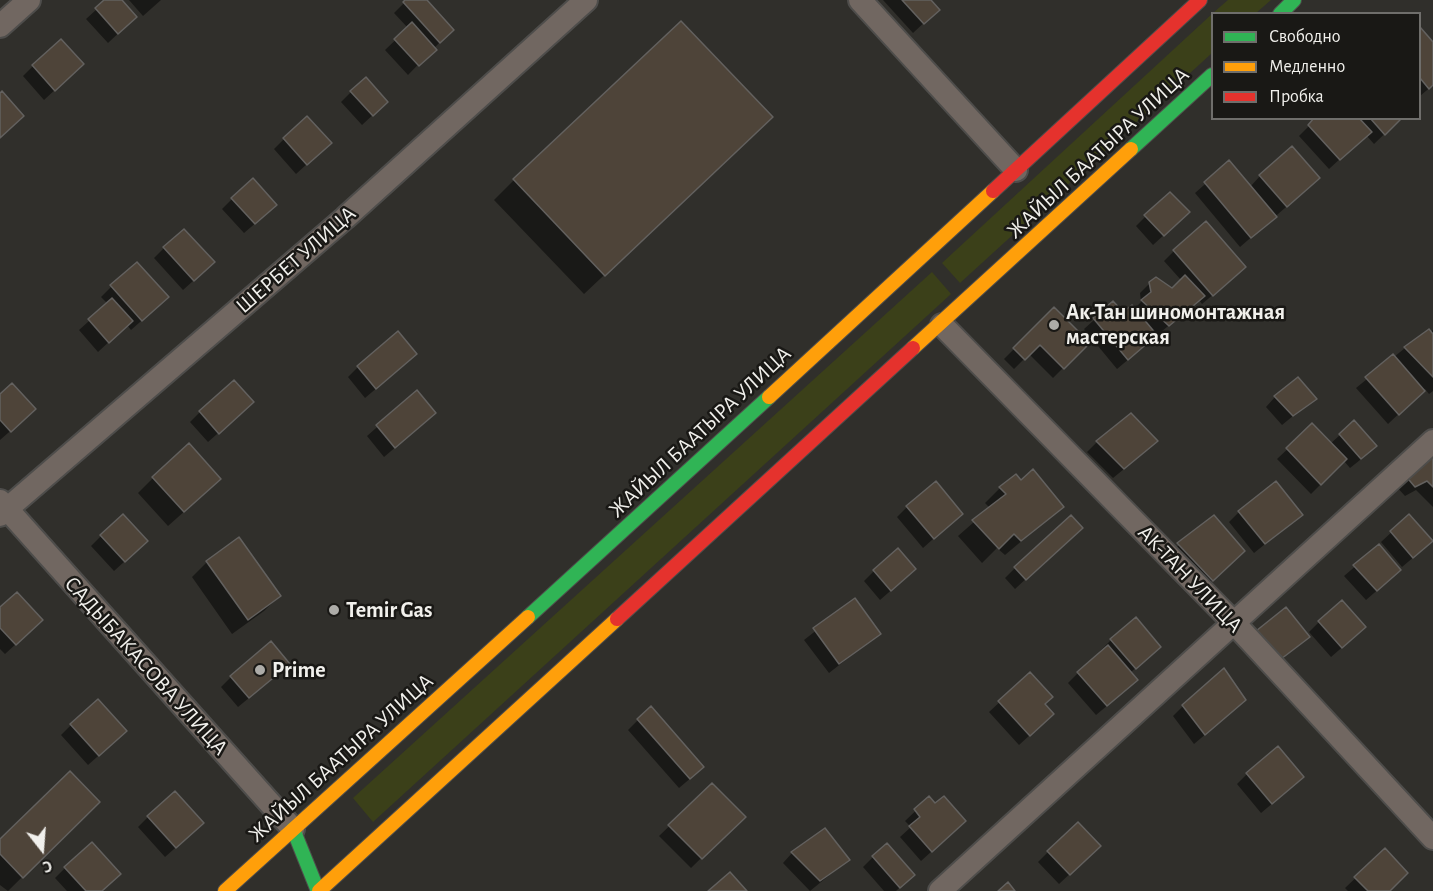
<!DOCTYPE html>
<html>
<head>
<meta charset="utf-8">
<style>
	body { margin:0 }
	#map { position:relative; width:1433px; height:891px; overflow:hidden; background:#302f2b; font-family:"Alegreya Sans",sans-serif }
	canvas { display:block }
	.legend { position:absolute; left:1211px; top:12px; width:210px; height:108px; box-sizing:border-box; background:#191815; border:2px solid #6f6e6b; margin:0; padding:8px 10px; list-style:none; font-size:18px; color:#f1f0ec }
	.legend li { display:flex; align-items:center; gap:12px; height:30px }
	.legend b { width:30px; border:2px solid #6f6e6b }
	.north { position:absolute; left:12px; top:819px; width:60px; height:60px; -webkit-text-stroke:4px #191815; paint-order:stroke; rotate:163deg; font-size:16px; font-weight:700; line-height:24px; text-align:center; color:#f1f0ec }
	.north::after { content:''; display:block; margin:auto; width:21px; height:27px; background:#f1f0ec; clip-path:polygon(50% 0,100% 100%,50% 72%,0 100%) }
</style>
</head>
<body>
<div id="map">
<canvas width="1433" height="891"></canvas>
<ul class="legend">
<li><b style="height:8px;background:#30b455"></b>Свободно</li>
<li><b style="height:8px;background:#ff9f0a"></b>Медленно</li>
<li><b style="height:8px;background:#e5322d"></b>Пробка</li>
</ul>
<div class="north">С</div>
</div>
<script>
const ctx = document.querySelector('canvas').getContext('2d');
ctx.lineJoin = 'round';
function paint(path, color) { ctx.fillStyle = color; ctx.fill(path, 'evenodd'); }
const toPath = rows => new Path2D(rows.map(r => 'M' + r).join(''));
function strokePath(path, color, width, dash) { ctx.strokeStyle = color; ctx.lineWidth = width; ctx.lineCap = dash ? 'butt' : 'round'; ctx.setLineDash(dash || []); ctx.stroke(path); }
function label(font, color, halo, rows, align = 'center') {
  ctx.font = font + ' "Alegreya Sans",sans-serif'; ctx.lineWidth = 5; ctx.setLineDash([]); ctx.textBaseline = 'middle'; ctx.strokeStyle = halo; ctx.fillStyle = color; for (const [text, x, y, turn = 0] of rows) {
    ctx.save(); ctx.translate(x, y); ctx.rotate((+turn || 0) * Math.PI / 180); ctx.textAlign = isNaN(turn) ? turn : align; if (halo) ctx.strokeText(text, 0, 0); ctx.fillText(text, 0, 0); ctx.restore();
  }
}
paint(toPath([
	[1228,0,1271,0,1256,13,1213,13],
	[1212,14,1212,53,960,283,942,263],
	[932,272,951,294,373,822,353,798]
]), '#3b4019');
paint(toPath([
	[107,0,120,0,125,27,108,43,86,19],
	[129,0,161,0,143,16],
	[407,0,425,0,442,40,408,75,385,50,408,28,394,13],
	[883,0,929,0,928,19,913,33],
	[1420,30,1433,45,1433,85,1420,96],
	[33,66,72,74,44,100,23,76],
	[351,92,376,112,362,125,341,102],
	[1317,118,1401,118,1374,144,1366,135,1329,169,1299,136],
	[751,137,584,294,494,200,514,180],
	[284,139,319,153,296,174,274,149],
	[1229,163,1250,187,1260,176,1308,188,1240,247,1195,193],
	[232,199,265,215,244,233,222,209],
	[1146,216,1178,222,1153,245,1136,226],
	[164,248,203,272,183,290,154,258],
	[1174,251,1234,277,1202,304,1199,300,1117,369,1084,329,1113,303,1122,314,1134,309,1141,302,1140,293,1150,283,1172,290,1181,280,1164,261],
	[111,287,157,307,131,330,127,325,98,352,79,330,108,304,101,297],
	[1054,309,1088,343,1053,378,1029,354,1014,369,1004,359],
	[1433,330,1433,391,1429,394,1425,389,1388,424,1356,388,1405,348],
	[405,364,365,398,348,377,358,367],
	[417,392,424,423,384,457,367,436],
	[0,396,24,419,0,440],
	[1275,397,1315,398,1282,425,1266,407],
	[200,412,242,412,208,442,190,422],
	[1312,426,1330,444,1340,435,1365,456,1350,468,1344,461,1311,494,1277,459],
	[1097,442,1146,451,1113,478,1087,452],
	[1433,461,1433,507,1416,490,1405,496,1395,485],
	[153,478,204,494,168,526,138,493],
	[1021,482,1062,507,1005,555,997,548,982,563,958,536,990,508,985,503,1000,488],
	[907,507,961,514,923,548,897,517],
	[1239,512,1301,515,1254,553,1229,522],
	[1409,516,1421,551,1402,567,1381,542],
	[1214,517,1233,561,1202,590,1168,554],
	[101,536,136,551,114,571,91,546],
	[1071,537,1015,589,1005,578,1015,568],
	[1379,546,1389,580,1366,600,1344,576],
	[207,562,279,596,264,611,232,634,192,577],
	[874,571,904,579,880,600,864,581],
	[855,600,879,634,829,673,804,640],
	[0,609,31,630,5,654,0,649],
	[1319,622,1354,637,1331,657,1309,632],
	[1111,640,1149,656,1130,673,1126,690,1096,715,1068,683],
	[278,674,238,707,221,687,231,677],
	[1030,674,1044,704,1042,724,1019,745,989,712],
	[1183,706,1234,710,1194,744,1173,716],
	[638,720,692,777,679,788,628,730],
	[71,725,115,741,88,765,61,735],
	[1247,774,1292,787,1261,813,1237,784],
	[712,785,743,817,691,868,659,836],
	[929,798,954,831,921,861,900,837,911,827,905,821],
	[98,802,8,891,0,885,0,841],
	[148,817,192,833,165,857,138,827],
	[1385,850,1388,891,1348,891,1345,888],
	[1048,852,1089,856,1059,884,1038,862],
	[792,853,848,860,810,891,783,863],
	[873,857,913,875,896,891,884,891,863,867],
	[65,868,101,891,67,891,55,878]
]), '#0007');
const building = toPath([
	[104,0,122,0,137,17,118,34,95,8,104,0],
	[405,0,427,0,454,30,440,43,403,2,405,0],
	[902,0,931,0,940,10,924,24,902,0],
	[681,21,773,117,605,276,513,179,681,21],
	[412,22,437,50,419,66,394,39,412,22],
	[1420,27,1433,42,1433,85,1429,89,1420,78,1420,27],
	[61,39,84,64,55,91,32,65,61,39],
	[366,77,388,102,373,116,350,91,366,77],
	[2,91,24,116,0,138,0,93,2,91],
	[307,116,332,143,307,165,283,138,307,116],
	[1314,118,1359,118,1372,132,1340,160,1308,125,1314,118],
	[1370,118,1402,118,1385,135,1370,118],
	[1292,146,1320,178,1287,207,1259,175,1292,146],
	[1229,160,1277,217,1251,238,1204,182,1229,160],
	[253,178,277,205,255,224,231,198,253,178],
	[1170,192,1190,212,1164,236,1144,215,1170,192],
	[1206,221,1246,267,1213,296,1173,250,1206,221],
	[184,229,215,262,194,281,163,247,184,229],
	[137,262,169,297,142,321,110,285,137,262],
	[1185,275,1205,296,1169,326,1141,300,1151,292,1149,282,1156,277,1172,288,1185,275],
	[112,298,133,321,109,343,88,319,112,298],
	[1113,301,1123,312,1132,305,1157,335,1128,360,1093,318,1113,301],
	[1054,307,1090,343,1064,369,1040,345,1025,360,1013,348,1054,307],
	[1429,329,1433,334,1433,377,1404,347,1429,329],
	[398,331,417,354,376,389,357,366,398,331],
	[1393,354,1425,391,1399,415,1365,377,1393,354],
	[1298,377,1317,399,1293,416,1274,396,1298,377],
	[234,380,254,402,219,434,199,411,234,380],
	[12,383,36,409,11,432,0,420,0,394,12,383],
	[417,390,436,413,395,448,376,425,417,390],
	[1131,413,1158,441,1124,469,1096,441,1131,413],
	[1354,420,1377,446,1361,459,1339,434,1354,420],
	[1312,423,1347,459,1321,485,1286,448,1312,423],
	[189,443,221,479,184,512,152,477,189,443],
	[1428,452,1433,458,1433,487,1427,481,1415,487,1404,474,1428,452],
	[1033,469,1064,507,1021,541,1014,534,999,549,972,520,1006,494,999,487,1016,474,1021,480,1033,469],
	[936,481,963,514,934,539,906,506,936,481],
	[1276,481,1303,515,1265,544,1238,511,1276,481],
	[123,514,148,541,125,562,100,535,123,514],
	[1409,514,1433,541,1413,558,1390,531,1409,514],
	[1071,515,1083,528,1026,580,1014,567,1071,515],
	[1214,515,1245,551,1213,581,1177,543,1214,515],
	[239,537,281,596,248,620,206,561,239,537],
	[1379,544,1401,570,1377,591,1353,565,1379,544],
	[898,548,916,569,891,591,873,570,898,548],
	[17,592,43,620,16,645,0,628,0,607,17,592],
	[855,598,881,634,839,664,813,628,855,598],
	[1342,600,1366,627,1342,648,1318,621,1342,600],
	[1286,607,1310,637,1281,659,1256,631,1286,607],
	[1136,617,1161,647,1136,669,1110,639,1136,617],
	[271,641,290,664,249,698,230,676,271,641],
	[1108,645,1138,680,1107,706,1077,672,1108,645],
	[1224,668,1246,700,1205,735,1182,705,1224,668],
	[1030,672,1053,697,1045,704,1054,714,1030,736,998,701,1030,672],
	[98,699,127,731,99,756,70,724,98,699],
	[651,706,704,767,690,779,637,719,651,706],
	[1278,746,1304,777,1272,804,1246,773,1278,746],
	[70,771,100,802,23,878,0,854,0,839,70,771],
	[712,783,746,817,702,859,668,825,712,783],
	[175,791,204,823,176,848,147,816,175,791],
	[929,796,935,803,944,796,966,821,932,852,909,826,920,817,914,809,929,796],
	[1078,822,1101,846,1070,875,1047,851,1078,822],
	[825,828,850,860,820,881,791,852,825,828],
	[92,842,121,874,102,891,86,891,64,867,92,842],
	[887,843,915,875,900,888,872,856,887,843],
	[1385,848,1408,873,1390,891,1368,891,1354,877,1385,848],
	[730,872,747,891,708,891,730,872],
	[1008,882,1015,891,998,891,1008,882]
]);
paint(building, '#4e4439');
strokePath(building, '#63615f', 1.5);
const street = toPath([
	[860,0,1016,170],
	[0,26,29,0],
	[942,325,1235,624,1433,838],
	[0,501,293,829],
	[0,515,345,218,586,0],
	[940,891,1433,441]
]);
const fast = toPath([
	[1280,14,1294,0],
	[1131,149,1212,75],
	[528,617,769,397],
	[293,829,318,891]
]);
const slow = toPath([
	[913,348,1131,149],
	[769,397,993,191],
	[225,891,528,617],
	[319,891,617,619]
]);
const jam = toPath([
	[993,191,1200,0],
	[617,619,913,348]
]);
strokePath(street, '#4e4d4b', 26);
strokePath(fast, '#4e4d4b', 16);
strokePath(slow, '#4e4d4b', 16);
strokePath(jam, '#4e4d4b', 16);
strokePath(street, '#716761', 22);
strokePath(fast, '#30b455', 14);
strokePath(slow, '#ff9f0a', 14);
strokePath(jam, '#e5322d', 14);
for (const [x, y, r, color] of [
	[1054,325,6,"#adaca8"],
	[334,610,6,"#adaca8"],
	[260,670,6,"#adaca8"]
]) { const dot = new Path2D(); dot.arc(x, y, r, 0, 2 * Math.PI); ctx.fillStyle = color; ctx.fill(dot); strokePath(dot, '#191815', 2); }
label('22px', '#f1f0ec', '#191815', [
	["ЖАЙЫЛ БААТЫРА УЛИЦА",1098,153,-43],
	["ШЕРБЕТ УЛИЦА",296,260,-41],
	["ЖАЙЫЛ БААТЫРА УЛИЦА",700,432,-43],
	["АК-ТАН УЛИЦА",1190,579,46],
	["САДЫБАКАСОВА УЛИЦА",146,666,48],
	["ЖАЙЫЛ БААТЫРА УЛИЦА",341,758,-42]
]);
label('bold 22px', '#f1f0ec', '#191815', [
	["Ак-Тан шиномонтажная",1066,312],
	["мастерская",1066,337],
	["Temir Gas",346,610],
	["Prime",272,670]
], 'left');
</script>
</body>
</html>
